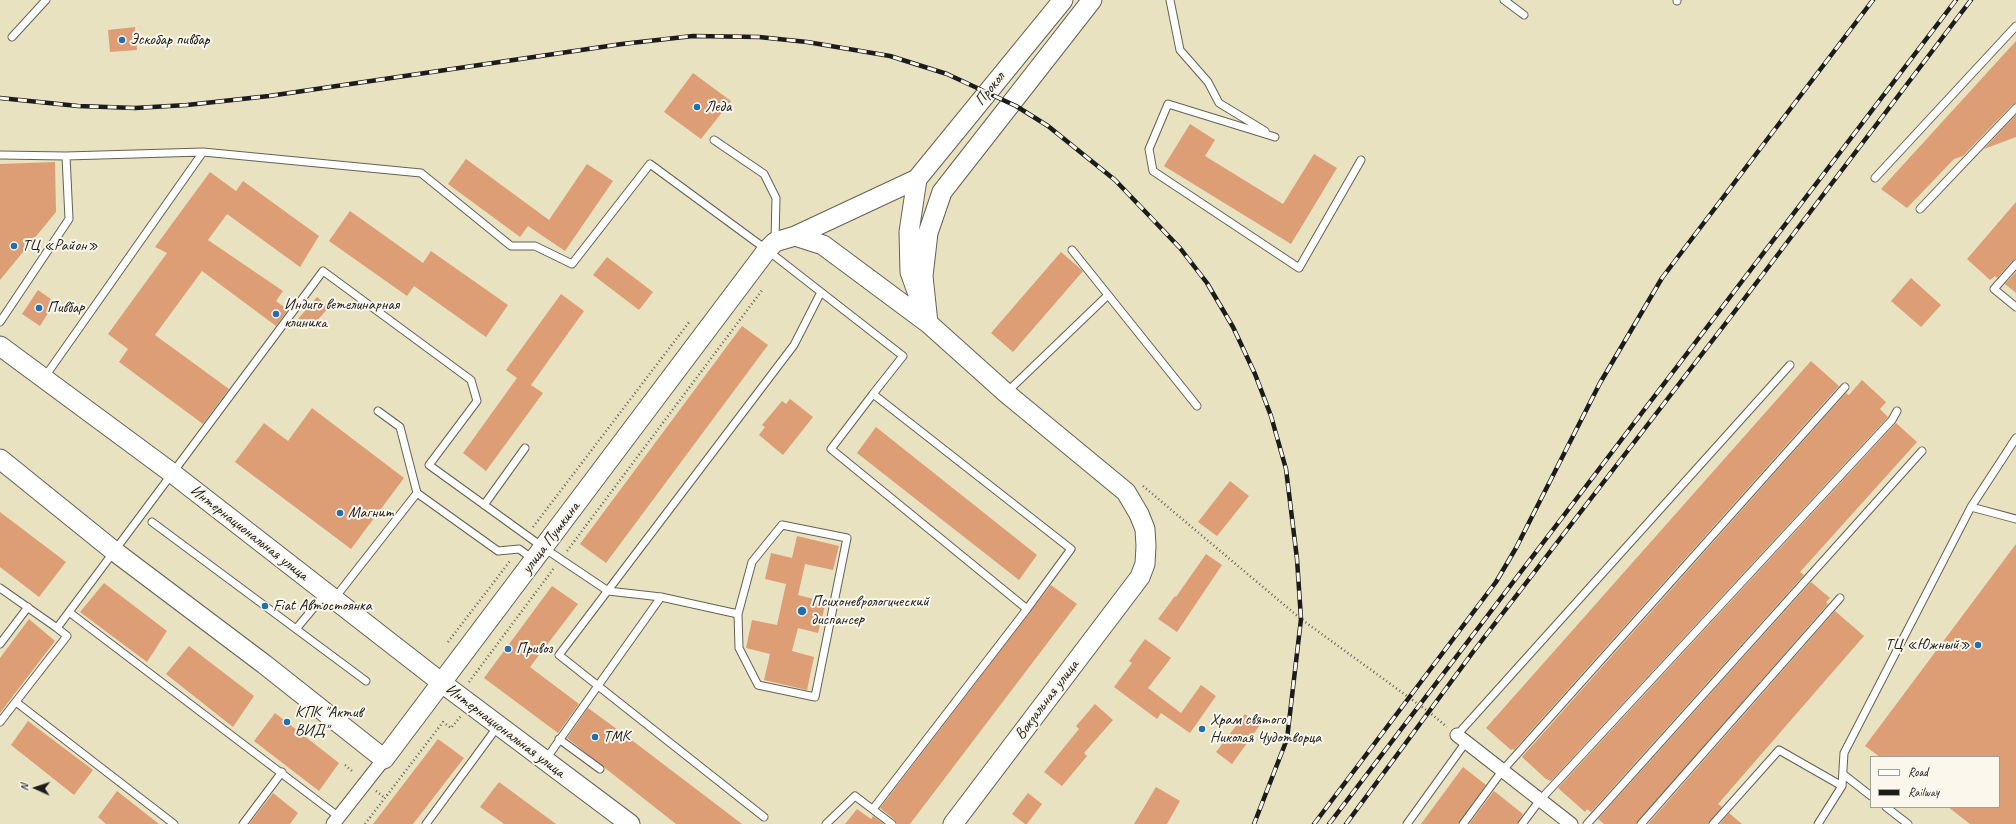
<!DOCTYPE html>
<html>
<head>
<meta charset="utf-8">
<style>
	body { margin:0 }
	#map { position:relative; width:2016px; height:824px; overflow:hidden; background:#e9e2c1; font-family:Caveat,sans-serif }
	canvas { display:block }
	.legend { position:absolute; left:1870px; top:756px; width:130px; height:52px; box-sizing:border-box; background:#fbf7ec; border:1px solid #a29f99; margin:0; padding:5px 7px; list-style:none; font-size:12px; color:#1c1c1c }
	.legend li { display:flex; align-items:center; gap:8px; height:20px }
	.legend b { width:20px; border:1px solid #a29f99 }
	.north { position:absolute; left:16px; top:768px; width:40px; height:40px; -webkit-text-stroke:3px #fbf7ec; paint-order:stroke; rotate:273deg; font-size:11px; font-weight:700; line-height:16px; text-align:center; color:#1c1c1c }
	.north::after { content:''; display:block; margin:auto; width:14px; height:18px; background:#1c1c1c; clip-path:polygon(50% 0,100% 100%,50% 72%,0 100%) }
</style>
</head>
<body>
<div id="map">
<canvas width="2016" height="824"></canvas>
<ul class="legend">
<li><b style="height:5px;background:#fff"></b>Road</li>
<li><b style="height:5px;background:#1c1c1c"></b>Railway</li>
</ul>
<div class="north">N</div>
</div>
<script>
const ctx = document.querySelector('canvas').getContext('2d');
ctx.lineJoin = 'round';
function paint(path, color) { ctx.fillStyle = color; ctx.fill(path, 'evenodd'); }
const toPath = rows => new Path2D(rows.map(r => 'M' + r).join(''));
function strokePath(path, color, width, dash) { ctx.strokeStyle = color; ctx.lineWidth = width; ctx.lineCap = dash ? 'butt' : 'round'; ctx.setLineDash(dash || []); ctx.stroke(path); }
function label(font, color, halo, rows, align = 'center') {
  ctx.font = font + ' Caveat,sans-serif'; ctx.lineWidth = 4; ctx.setLineDash([]); ctx.textBaseline = 'middle'; ctx.strokeStyle = halo; ctx.fillStyle = color; for (const [text, x, y, turn = 0] of rows) {
    ctx.save(); ctx.translate(x, y); ctx.rotate((+turn || 0) * Math.PI / 180); ctx.textAlign = isNaN(turn) ? turn : align; if (halo) ctx.strokeText(text, 0, 0); ctx.fillText(text, 0, 0); ctx.restore();
  }
}
paint(toPath([
	[135,27,137,50,110,52,108,30],
	[2016,41,2016,103,2012,105,1963,156,1954,159,1907,208,1881,189],
	[693,73,731,101,701,139,664,112],
	[2016,115,2016,137,1984,149],
	[1190,124,1215,140,1205,156,1283,204,1314,154,1337,168,1291,244,1164,166],
	[466,159,549,220,587,164,613,181,565,251,528,226,520,237,448,184],
	[55,162,56,212,0,280,0,164],
	[210,172,236,191,243,181,319,236,300,267,227,214,208,240,283,291,276,301,288,310,276,326,202,271,155,335,229,389,203,424,119,362,128,349,108,334,167,253,155,247],
	[2016,202,2016,259,2012,261,1997,278,1995,276,1990,280,1967,259],
	[350,211,423,263,431,251,508,305,486,337,414,286,407,296,329,241],
	[1061,252,1083,271,1013,352,991,333],
	[607,257,653,292,639,310,593,275],
	[2016,272,2016,293,2005,284],
	[1911,278,1941,305,1921,327,1891,301],
	[38,290,55,302,40,326,22,314],
	[561,294,584,311,531,385,543,393,486,471,463,453,517,378,506,370],
	[317,297,329,307,310,329,298,319],
	[742,326,768,345,606,563,580,544],
	[1811,361,1839,386,1514,750,1513,749,1511,750,1486,728],
	[1862,380,1886,402,1880,409,1888,417,1551,781,1546,779,1522,757,1846,393,1849,395],
	[790,399,813,417,783,455,759,435,765,427,762,425,782,401,786,404],
	[312,408,404,478,351,549,235,462,264,423,288,441],
	[1896,423,1917,442,1800,572,1804,575,1591,812,1587,809,1585,812,1558,788],
	[876,427,1037,555,1019,580,857,453],
	[1230,481,1249,496,1217,536,1198,522],
	[0,512,66,562,39,597,0,567],
	[797,536,839,546,833,570,805,564,798,595,826,602,818,633,798,628,792,651,814,657,807,690,764,680,770,654,746,648,752,620,777,625,786,584,765,579,771,553,792,558],
	[2016,544,2016,824,1970,824,1948,807,1999,807,1999,757,1880,757,1865,746],
	[1206,554,1222,565,1177,632,1158,619,1175,596,1176,597],
	[1811,582,1830,598,1826,602,1828,604,1636,824,1604,824,1598,819],
	[104,583,167,631,147,662,80,612],
	[1051,585,1077,604,910,824,897,824,895,820,880,808],
	[552,586,578,604,530,667,579,704,558,733,484,678],
	[1835,611,1864,636,1718,804,1722,807,1708,824,1648,824],
	[29,619,55,641,0,713,0,658],
	[1145,639,1171,658,1148,688,1181,713,1201,685,1216,696,1190,733,1161,713,1157,719,1114,687,1132,663,1129,661],
	[189,646,254,696,233,727,166,674],
	[1095,704,1113,720,1084,753,1087,756,1062,786,1044,772,1079,729,1076,726],
	[588,708,625,735,742,824,676,824,567,738],
	[275,713,339,763,319,791,254,741],
	[1245,714,1260,725,1232,764,1216,752],
	[28,721,93,770,74,795,11,745],
	[438,739,464,758,413,824,373,824],
	[1463,767,1486,785,1458,824,1421,824],
	[499,782,556,824,504,824,480,807],
	[1156,787,1180,801,1167,824,1134,824],
	[117,791,159,824,106,824,98,817],
	[1494,791,1523,814,1517,824,1469,824],
	[273,793,298,813,290,824,249,824],
	[1028,793,1042,804,1027,824,1025,824,1012,814],
	[857,809,871,819,873,816,884,824,845,824],
	[1729,813,1742,824,1720,824]
]), '#dd9d75');
const lane = toPath([
	[1170,0,1180,50,1208,82,1219,103,1265,131],
	[1504,0,1524,15],
	[1677,1,1677,0],
	[12,37,46,0],
	[1275,137,1168,104,1149,149,1153,171,1299,268,1361,160],
	[714,140,764,174,776,198,775,240],
	[0,155,66,156,69,219,0,322],
	[66,156,203,152],
	[1875,178,2016,26],
	[1920,209,2016,108],
	[1072,250,1197,406],
	[2016,264,1994,289,2016,307],
	[44,378,203,152,421,173,511,246,535,246,572,264,650,164,767,250,903,356,873,394,1071,549,1027,609],
	[1007,392,1108,295],
	[873,394,831,449,1027,609,873,809],
	[378,411,400,427,417,493,498,551,519,549,533,559],
	[484,505,525,448],
	[1971,507,2016,438],
	[152,522,366,681],
	[782,525,847,538,815,697,758,685,739,648,738,614,752,562,782,525],
	[0,588,57,628,323,271,471,380,477,401,429,465,544,548,608,591,661,597,738,614],
	[334,599,417,493],
	[69,612,339,817],
	[296,629,326,593],
	[0,644,28,607],
	[16,702,174,824],
	[0,722,67,636,57,628],
	[1457,735,1790,365],
	[559,739,600,769],
	[546,759,661,597],
	[1843,774,1871,796],
	[1886,807,1908,824],
	[764,817,559,655,794,345,821,292],
	[243,824,282,772],
	[426,824,498,726],
	[826,824,855,796,892,824],
	[1407,824,1466,742],
	[1463,824,1502,771,1845,387],
	[1522,824,1540,800,1892,420,1897,411],
	[1587,824,1922,451],
	[1641,824,1840,598],
	[1713,824,1779,750,1842,786],
	[1818,824,1842,786,1844,753,1971,507,2016,519]
]);
const street = toPath([
	[1457,735,1571,824],
	[333,824,384,759]
]);
const secondary = toPath([
	[917,179,909,232,910,272,919,297],
	[795,236,823,245,928,323,1006,393,1126,492,1139,514,1145,529,1146,546,1145,564,1140,577,953,824],
	[928,323,923,276,928,233,942,192,1092,0],
	[0,346,172,473,442,683,630,824],
	[0,459,114,551,264,664,384,759,767,250,775,242,795,236,917,179,1063,0]
]);
strokePath(lane, '#646156', 9);
strokePath(street, '#646156', 15);
strokePath(secondary, '#646156', 21);
strokePath(toPath([
	[1143,486,1301,619,1429,712,1447,727],
	[533,527,690,321],
	[567,551,763,289],
	[448,642,510,561],
	[469,682,554,568],
	[345,765,352,771],
	[376,791,385,798],
	[365,824,443,722,451,728,461,716]
]), '#646156', 2.5, [1, 3]);
strokePath(lane, '#fff', 7);
strokePath(street, '#fff', 13);
strokePath(secondary, '#fff', 19);
const rail = toPath([
	[0,98,78,106,135,108,187,105,269,96,622,44,693,36,759,37,807,42,890,56,947,74,1016,106,1048,126,1115,180,1180,248,1207,283,1233,327,1255,374,1271,416,1286,469,1297,559,1301,619,1287,739,1254,824],
	[1314,824,1496,582,1516,548,1600,383,1662,278,1873,0],
	[1329,824,1956,0],
	[1346,824,1473,652,1732,315,1971,0]
]);
strokePath(rail, '#1c1c1c', 4.5);
strokePath(rail, '#fbf7ec', 3, [9]);
for (const [x, y, r, color] of [
	[122,40,4,"#1f6fb2"],
	[697,107,4,"#1f6fb2"],
	[14,246,4,"#1f6fb2"],
	[39,308,4,"#1f6fb2"],
	[276,314,4,"#1f6fb2"],
	[340,513,4,"#1f6fb2"],
	[265,606,4,"#1f6fb2"],
	[802,611,5,"#1f6fb2"],
	[1978,645,4,"#1f6fb2"],
	[508,649,4,"#1f6fb2"],
	[287,722,4,"#1f6fb2"],
	[1202,729,4,"#1f6fb2"],
	[595,737,4,"#1f6fb2"]
]) { const dot = new Path2D(); dot.arc(x, y, r, 0, 2 * Math.PI); ctx.fillStyle = color; ctx.fill(dot); strokePath(dot, '#fbf7ec', 1.5); }
label('16px', '#1c1c1c', '#fbf7ec', [
	["Эскобар пивбар",130,40],
	["Леда",705,107],
	["ТЦ «Район»",22,246],
	["Индиго ветелинарная",284,305],
	["клиника",284,323],
	["Пивбар",47,308],
	["Магнит",348,513],
	["Психоневрологический",811,602],
	["диспансер",811,620],
	["Fiat Автостоянка",273,606],
	["ТЦ «Южный»",1970,645,"right"],
	["Привоз",516,649],
	["КПК ''Актив",295,713],
	["ВИД''",295,731],
	["Храм святого",1210,720],
	["Николая Чудотворца",1210,738],
	["ТМК",603,737]
], 'left');
label('16px', '#1c1c1c', '#fbf7ec', [
	["Прокол",990,89,-51],
	["Интернациональная улица",249,533,38],
	["улица Пушкина",551,538,-53],
	["Вокзальная улица",1047,700,-53],
	["Интернациональная улица",505,731,37]
]);
</script>
</body>
</html>
